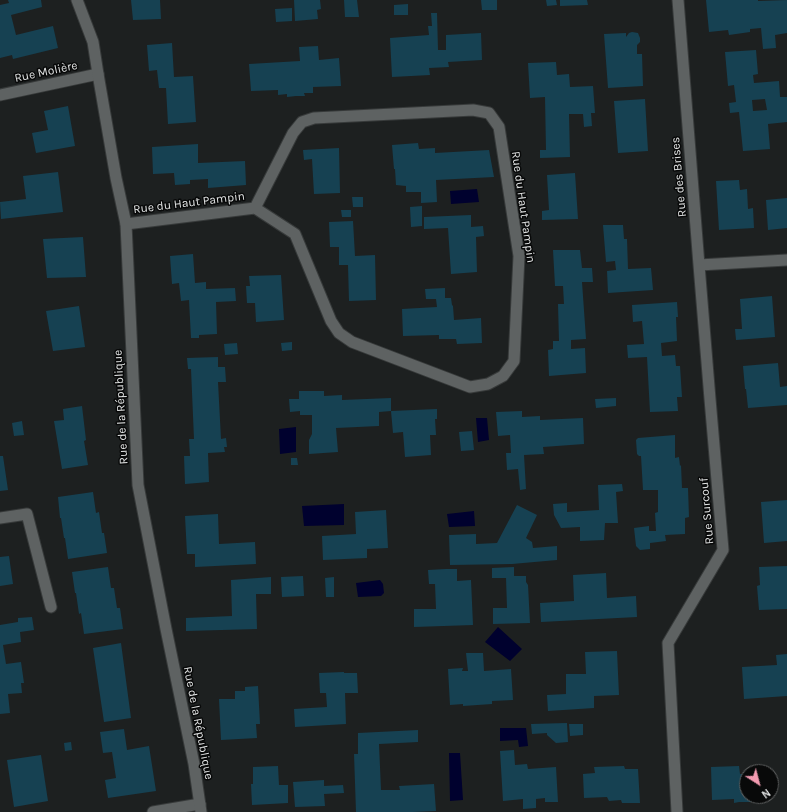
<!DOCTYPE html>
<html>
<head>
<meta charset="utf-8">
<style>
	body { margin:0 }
	#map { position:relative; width:787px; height:812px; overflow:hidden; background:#1d2020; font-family:Karla,sans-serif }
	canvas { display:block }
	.north { position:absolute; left:739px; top:764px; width:40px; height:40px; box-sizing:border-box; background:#080909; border:1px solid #5f6161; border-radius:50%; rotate:144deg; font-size:11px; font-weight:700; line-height:16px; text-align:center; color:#e2e4e4 }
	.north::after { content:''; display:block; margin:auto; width:14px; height:18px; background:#f29ab0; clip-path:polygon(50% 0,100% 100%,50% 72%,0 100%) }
</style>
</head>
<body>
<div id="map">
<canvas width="787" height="812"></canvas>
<div class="north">N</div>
</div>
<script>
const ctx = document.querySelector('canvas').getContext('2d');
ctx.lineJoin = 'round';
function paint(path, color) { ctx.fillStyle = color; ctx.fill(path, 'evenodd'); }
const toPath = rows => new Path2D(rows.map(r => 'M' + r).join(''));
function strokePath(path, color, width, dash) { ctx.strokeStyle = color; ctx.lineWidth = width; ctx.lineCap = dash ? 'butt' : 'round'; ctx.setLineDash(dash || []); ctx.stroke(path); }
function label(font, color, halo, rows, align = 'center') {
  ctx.font = font + ' Karla,sans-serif'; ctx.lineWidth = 3; ctx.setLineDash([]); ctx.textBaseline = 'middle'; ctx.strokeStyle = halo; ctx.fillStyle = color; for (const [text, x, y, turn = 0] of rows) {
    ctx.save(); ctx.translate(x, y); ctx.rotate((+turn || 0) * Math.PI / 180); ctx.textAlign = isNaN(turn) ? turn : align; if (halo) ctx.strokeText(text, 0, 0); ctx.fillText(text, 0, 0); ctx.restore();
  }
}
paint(toPath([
	[477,189,479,202,451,204,450,191],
	[476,418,487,418,489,440,478,442],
	[296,427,296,452,280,454,279,429],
	[344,504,344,525,304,526,302,506],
	[474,511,475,526,449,527,447,514],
	[380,580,383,584,384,593,381,596,358,597,356,583],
	[498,627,522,649,510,661,485,642],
	[500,728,526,728,528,746,519,747,518,740,500,741],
	[449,753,460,753,463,800,450,801]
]), '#00012e');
paint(toPath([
	[8,0,41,0,42,7,11,15,16,35,53,26,58,48,13,59,12,55,0,58,0,5,9,3],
	[131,0,160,0,161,19,133,20],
	[294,0,320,0,321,9,317,10,318,19,295,21],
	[344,0,357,0,359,17,345,17],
	[481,0,497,0,497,10,482,10],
	[546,0,556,0,557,5,547,6],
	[560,0,587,0,588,5,560,6],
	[706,0,758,0,758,1,787,0,787,33,775,35,776,48,763,49,761,28,750,29,750,32,729,35,728,30,709,32],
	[408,4,408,15,394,15,394,5],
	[292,8,292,21,276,22,275,9],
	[431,13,437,13,438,50,446,50,446,35,481,33,482,60,448,62,449,67,429,68,430,75,392,77,390,38,429,35,428,26,432,26],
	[632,32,638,33,640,38,640,42,637,45,637,54,642,54,643,86,608,88,604,34,626,33,626,37,629,33],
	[172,43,174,77,193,76,196,122,168,124,166,88,159,88,157,70,149,71,147,45],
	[318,46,319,60,339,58,341,86,313,87,313,93,304,93,305,96,296,96,287,97,287,94,278,95,278,90,251,91,249,64,300,61,299,47],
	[756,50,758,74,753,75,754,83,779,81,780,97,787,97,787,122,768,124,770,149,743,151,739,112,730,113,729,103,736,102,734,85,728,86,725,52],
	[765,99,767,110,753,111,752,100],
	[556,62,557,75,569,74,570,87,593,86,595,113,591,113,592,126,584,127,583,114,569,114,570,157,540,158,540,150,546,150,545,97,530,98,528,63],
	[645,99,648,151,618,153,614,101],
	[68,106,75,146,36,153,32,133,48,130,44,111],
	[418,143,419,149,435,148,435,153,489,150,494,177,436,180,437,202,421,203,421,192,406,192,406,186,396,185,395,169,394,169,392,145],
	[198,144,198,163,245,161,246,185,208,188,208,179,190,180,190,184,175,185,174,173,153,174,152,147],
	[339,148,340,193,314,194,312,159,304,160,303,150],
	[58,172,63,212,1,219,0,202,26,199,23,176],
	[575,173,578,219,542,220,542,211,549,210,547,175],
	[739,180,740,190,747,189,748,209,753,208,754,228,719,230,716,181],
	[352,197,363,197,363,207,353,207],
	[787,198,787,228,768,230,766,200],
	[422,206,422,226,411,227,410,207],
	[341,210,351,210,351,217,342,217],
	[471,215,471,227,483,226,484,236,476,237,477,272,451,274,448,228,424,229,424,217],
	[353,221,355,256,375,255,376,300,349,301,348,265,339,265,339,247,330,247,329,222],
	[603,225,623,225,624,239,627,239,628,269,651,268,653,290,608,293,607,271,616,270,615,261,606,262],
	[83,237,86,277,47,278,43,239],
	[553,250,580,250,582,268,592,268,593,282,582,282,586,339,571,340,571,349,585,348,586,373,549,376,548,350,553,349,553,341,559,341,558,304,564,304,563,286,555,286],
	[193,254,195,283,206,282,206,289,235,288,236,301,216,302,217,334,199,335,199,338,191,338,189,300,181,301,179,283,172,284,170,256],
	[281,275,284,320,256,322,255,303,247,303,246,286,250,286,249,276],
	[445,288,445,298,451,298,452,305,453,306,454,320,481,318,482,343,457,344,456,339,439,339,439,335,403,336,402,309,437,307,436,299,426,299,425,289],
	[772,296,775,337,736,340,735,329,742,329,740,299],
	[677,302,678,317,676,317,677,341,661,343,662,356,675,355,676,366,680,366,682,397,677,397,678,411,650,412,647,357,628,358,627,345,644,344,642,321,633,322,632,305],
	[79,306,85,347,53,351,46,311],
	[292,342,292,350,282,351,281,343],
	[237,343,238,354,225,355,224,344],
	[218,357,218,367,225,367,226,382,218,382,221,439,226,438,227,447,224,447,225,452,208,453,209,482,185,484,184,456,190,456,189,439,194,439,191,369,188,369,187,358],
	[778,363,780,387,787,386,787,405,748,408,746,389,745,389,743,366],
	[299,391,324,391,324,396,342,395,342,400,391,398,391,411,379,412,379,426,336,428,338,452,309,454,309,440,312,434,312,415,300,415,300,411,290,412,289,399,299,399],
	[616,398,616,406,596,408,595,399],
	[82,406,86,440,84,441,88,465,62,469,54,421,64,420,63,409],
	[437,409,437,419,435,419,436,435,430,435,431,455,405,457,403,432,393,433,391,411],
	[522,411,522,417,540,416,540,420,583,418,584,444,543,447,544,454,524,455,526,489,520,490,518,469,507,470,506,453,511,453,510,435,498,436,496,412],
	[22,421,24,435,14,436,12,423],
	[472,431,474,450,461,451,459,432],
	[675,435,675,458,679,457,680,466,681,465,682,488,688,488,689,517,685,518,685,534,665,535,666,541,650,543,650,549,640,550,636,546,634,528,649,526,649,531,656,531,655,513,658,512,658,490,643,490,641,456,639,456,637,454,636,440,638,438],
	[0,456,3,456,8,490,0,491],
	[291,458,297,458,298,465,291,465],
	[622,484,623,491,616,492,618,523,605,523,604,540,580,541,580,527,561,528,554,515,553,504,567,503,567,512,599,510,598,485],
	[93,492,96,513,99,512,102,533,104,533,107,553,68,559,65,538,64,538,61,518,60,518,58,497],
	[787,500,787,541,764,543,761,502],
	[517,505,537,515,526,538,532,542,533,548,557,546,557,560,512,564,450,565,449,535,476,534,476,544,497,543],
	[386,510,388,548,367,549,367,558,323,560,322,536,356,534,355,512],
	[218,514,219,544,255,542,256,564,195,567,195,554,187,554,185,516],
	[9,556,13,584,0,586,0,557],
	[787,566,787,609,759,610,757,586,760,585,759,567],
	[108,567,111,588,114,588,117,608,120,608,123,629,84,634,81,613,79,614,76,593,75,593,72,572],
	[514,567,514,576,526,576,526,582,528,585,530,623,493,624,493,608,507,608,506,578,492,578,492,568],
	[446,569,457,569,457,581,471,580,473,625,414,627,414,609,436,609,435,584,429,584,428,570],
	[606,573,607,598,636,596,637,617,541,622,540,603,574,601,573,575],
	[303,576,304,596,282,597,281,577],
	[271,577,271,594,256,594,257,629,186,631,186,618,232,616,231,580],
	[334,577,334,597,326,597,325,578],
	[32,617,34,630,20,632,21,642,3,645,6,664,21,662,24,683,21,683,22,693,8,694,10,713,0,714,0,625,18,622,18,618],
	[121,643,131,718,104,722,93,648],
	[617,651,619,695,594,696,594,708,548,711,547,695,566,694,566,674,586,674,585,652],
	[466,653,483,653,484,671,511,669,513,700,492,701,492,704,463,706,463,704,450,705,448,669,463,668,462,671,468,671],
	[787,654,787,696,744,699,742,667,777,665,776,655],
	[344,672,344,673,357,673,358,693,345,693,346,724,295,727,294,709,327,707,326,693,320,693,319,673],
	[258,686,260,724,256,724,257,738,221,740,219,699,235,699,235,691,245,691,245,687],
	[567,723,568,742,556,743,547,735,547,733,532,734,531,724],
	[569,724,583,724,583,735,570,736],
	[124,729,127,750,149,746,156,791,108,798,105,780,116,778,112,752,103,753,100,732],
	[418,730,418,742,379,744,381,790,400,790,399,786,434,784,436,811,413,812,356,812,354,754,358,754,358,733],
	[71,742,72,750,65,751,64,743],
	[514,750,515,765,527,764,528,769,556,767,558,802,545,802,545,798,536,799,536,808,523,809,523,799,503,801,500,751],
	[41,755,48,801,14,807,7,760],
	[278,766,279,785,288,785,288,803,252,805,251,784,253,784,253,767],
	[624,766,625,769,638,769,640,803,622,803,621,800,609,801,607,797,584,798,583,774,595,773,594,767],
	[739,766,740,774,747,774,747,796,765,796,765,798,755,798,755,802,739,802,734,803,734,799,712,800,711,767],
	[324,780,324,786,343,785,344,793,324,794,325,806,295,807,293,782]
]), '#164152');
const service = toPath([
	[0,518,27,514,51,607]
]);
const minor = toPath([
	[678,0,699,265,787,260],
	[0,95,98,74],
	[126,224,255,208,295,234,331,321,339,333,352,342,470,387,488,384,503,376,514,361,519,256,499,127,489,113,473,110,314,118,302,122,293,133,255,208],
	[153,812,200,804],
	[677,812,668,643,723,550,710,399,699,265]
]);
const tertiary = toPath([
	[77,0,93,42,98,74,116,178,126,224,138,485,166,629,194,764,201,812]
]);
strokePath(service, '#373a3a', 13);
strokePath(minor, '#373a3a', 13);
strokePath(tertiary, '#373a3a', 13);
strokePath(service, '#5e6262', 11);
strokePath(minor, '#5e6262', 11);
strokePath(tertiary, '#5e6262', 11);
label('12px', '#e2e4e4', '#080909', [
	["Rue Molière",46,72,-12],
	["Rue des Brises",679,177,-95],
	["Rue du Haut Pampin",189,203,-7],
	["Rue du Haut Pampin",523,207,82],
	["Rue de la République",121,407,-93],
	["Rue Surcouf",707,511,-95],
	["Rue de la République",198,723,79]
]);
</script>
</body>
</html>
